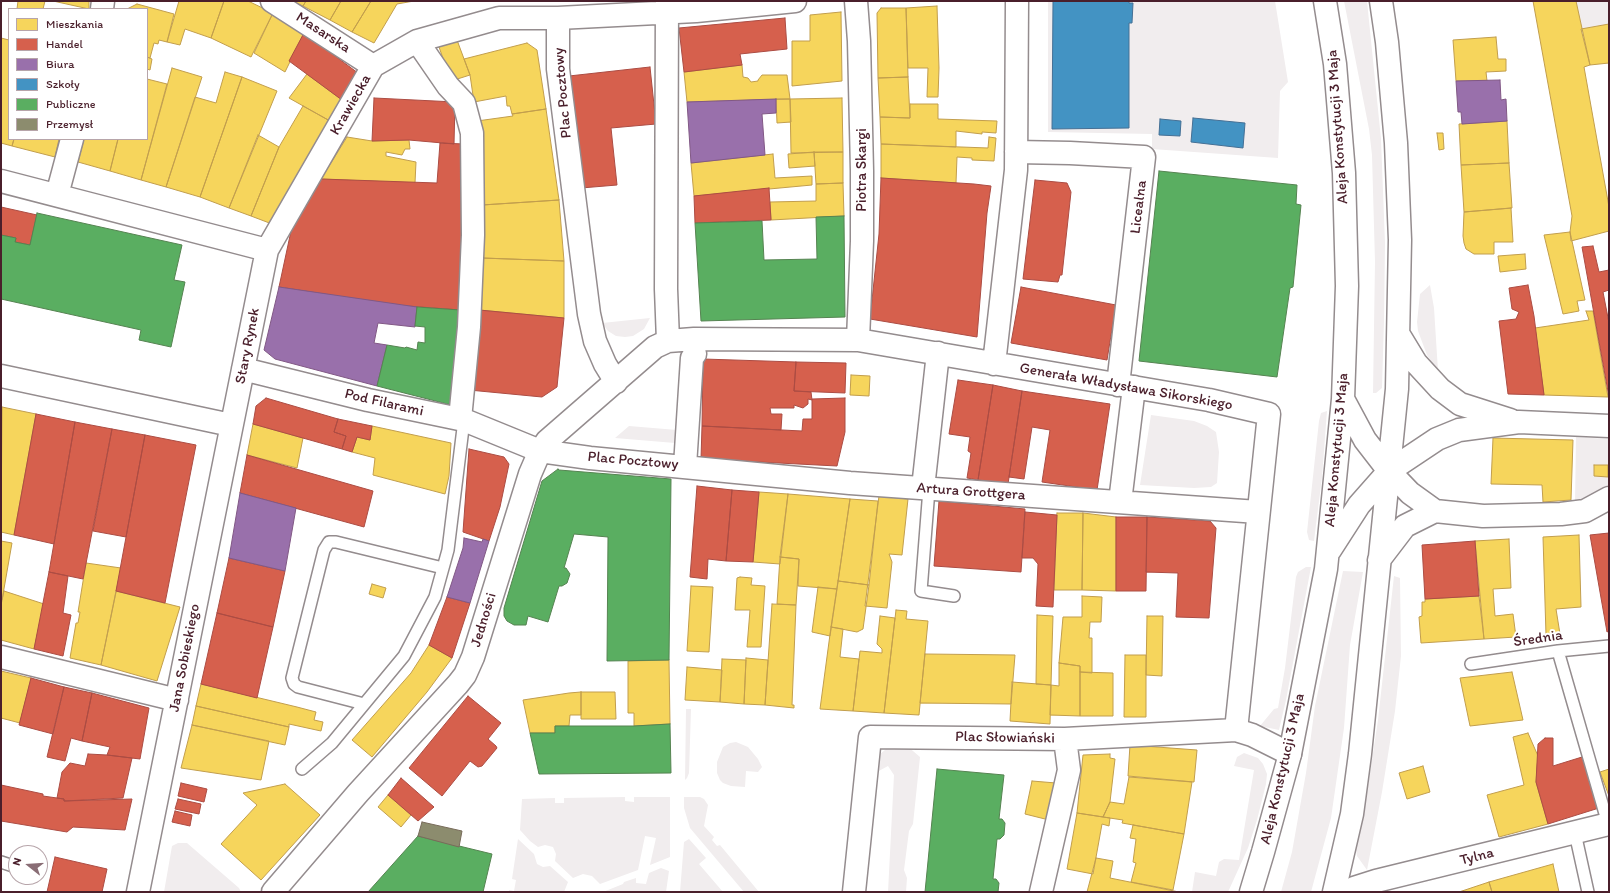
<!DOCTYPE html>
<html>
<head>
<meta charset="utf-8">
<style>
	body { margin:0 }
	#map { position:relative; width:1610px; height:893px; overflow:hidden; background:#fff; font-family:Itim,sans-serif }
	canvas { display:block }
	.frame { position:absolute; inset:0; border:2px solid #4a1f2b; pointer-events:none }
	.legend { position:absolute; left:8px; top:8px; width:140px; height:132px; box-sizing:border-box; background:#fff; border:1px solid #b7a5aa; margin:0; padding:5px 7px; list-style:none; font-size:12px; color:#4a1f2b }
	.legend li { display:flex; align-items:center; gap:8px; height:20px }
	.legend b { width:20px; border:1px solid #b7a5aa }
	.north { position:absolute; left:8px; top:845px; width:40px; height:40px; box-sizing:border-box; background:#fff; border:1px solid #b7a5aa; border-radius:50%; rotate:287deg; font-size:11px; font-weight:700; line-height:16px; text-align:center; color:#4a1f2b }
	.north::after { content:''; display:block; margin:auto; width:14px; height:18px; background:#896d75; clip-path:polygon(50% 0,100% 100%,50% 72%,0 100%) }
</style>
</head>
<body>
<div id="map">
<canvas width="1610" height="893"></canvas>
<div class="frame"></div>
<ul class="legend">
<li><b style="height:11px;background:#f6d55c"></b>Mieszkania</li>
<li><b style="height:11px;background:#d6604d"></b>Handel</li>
<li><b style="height:11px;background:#9970ab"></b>Biura</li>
<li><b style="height:11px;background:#4393c3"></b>Szkoły</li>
<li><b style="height:11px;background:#5aae61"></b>Publiczne</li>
<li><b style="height:11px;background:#8c8c6e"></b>Przemysł</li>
</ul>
<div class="north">N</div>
</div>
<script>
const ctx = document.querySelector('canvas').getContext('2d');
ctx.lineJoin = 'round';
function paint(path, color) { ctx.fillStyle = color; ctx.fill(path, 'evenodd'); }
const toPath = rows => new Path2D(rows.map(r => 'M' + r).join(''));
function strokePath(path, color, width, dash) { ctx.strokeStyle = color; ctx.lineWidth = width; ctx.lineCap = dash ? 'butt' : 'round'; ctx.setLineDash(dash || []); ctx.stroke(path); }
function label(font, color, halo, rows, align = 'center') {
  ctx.font = font + ' Itim,sans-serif'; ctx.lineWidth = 4; ctx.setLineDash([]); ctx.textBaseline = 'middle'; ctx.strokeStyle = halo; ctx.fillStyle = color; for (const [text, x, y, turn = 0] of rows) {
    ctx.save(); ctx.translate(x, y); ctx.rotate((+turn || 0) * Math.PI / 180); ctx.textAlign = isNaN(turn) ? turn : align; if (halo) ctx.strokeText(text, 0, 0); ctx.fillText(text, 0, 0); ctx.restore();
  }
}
paint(toPath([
	[1048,1,1275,1,1288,82,1280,91,1278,158,1152,149,1152,134,1048,132],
	[1344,1,1367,1,1381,139,1385,243,1384,321,1382,388,1376,393,1373,393,1375,262,1372,155,1369,129],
	[1576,1,1609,1,1609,24,1581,29],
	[1430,285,1434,308,1438,371,1427,355,1418,331,1417,322,1420,294],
	[650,318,644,329,633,336,625,337,616,336,608,331,602,323],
	[1327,411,1322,477,1314,541,1309,540,1307,532,1319,421,1321,413],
	[1151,415,1194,421,1207,426,1216,432,1219,452,1217,483,1211,487,1194,488,1140,485],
	[629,426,677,430,675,443,615,438],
	[1576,437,1609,439,1609,492,1575,503],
	[1306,567,1311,567,1286,700,1279,730,1260,726,1274,709,1278,708,1285,668,1296,577,1298,572],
	[1343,571,1363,572,1350,645,1344,728,1331,818,1311,892,1281,892,1292,852,1306,773,1315,706],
	[1394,576,1400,578,1401,656,1395,711,1382,792,1367,870,1357,856,1356,850,1367,793,1378,720],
	[686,709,691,709,689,773,687,778,685,780],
	[736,742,748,747,758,759,762,767,758,772,746,771,745,787,731,786,723,783,720,780,717,773,717,762,723,747,730,743],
	[906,745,920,757,913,824,909,831,904,870,907,878,906,892,888,892,894,775,888,766,875,773,875,758,890,746],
	[1244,753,1258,758,1263,764,1267,774,1266,784,1257,820,1248,848,1228,892,1192,892,1195,872,1216,876,1219,862,1224,859,1239,860,1254,770,1234,766,1237,757],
	[625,797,625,801,634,802,634,797,670,797,670,857,650,865,656,838,645,836,638,870,600,884,592,876,583,874,573,878,555,861,556,854,553,847,545,845,538,847,530,841,520,830,522,799,555,798,555,803,564,803,564,798],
	[684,797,700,797,704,799,708,805,704,826,714,837,712,840,717,846,720,845,759,892,744,892,690,828,684,808],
	[518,839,534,854,537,864,543,867,550,866,568,882,564,892,509,892,509,890,514,891,516,880,512,879],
	[689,839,706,858,699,864,723,892,680,892,684,842],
	[178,843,187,843,239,888,241,892,164,892,172,846],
	[661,868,669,871,666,892,603,892,623,884,624,882,636,878,636,883,646,884,649,873]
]), '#f1edee');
const homes = toPath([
	[18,1,45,1,43,9,17,9,18,1],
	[53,1,89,1,89,9,53,1],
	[179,1,224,1,211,38,185,29,180,45,167,42,179,1],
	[224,1,248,1,273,13,251,57,211,38,224,1],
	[292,1,306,1,303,6,292,1],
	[306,1,341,1,330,20,303,6,306,1],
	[341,1,371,1,352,32,330,20,341,1],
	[371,1,414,1,397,4,374,43,352,32,371,1],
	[1533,1,1576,1,1590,65,1584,67,1609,207,1609,231,1571,241,1570,232,1572,216,1533,1],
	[137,4,174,14,167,42,159,40,158,44,154,43,150,58,147,57,147,9,127,9,137,4],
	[937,6,939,68,938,97,927,97,928,68,908,68,906,8,937,6],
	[881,8,906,8,908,77,878,78,877,13,881,8],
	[841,12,842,81,792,86,792,41,810,41,810,15,841,12],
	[273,13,304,33,285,72,254,53,273,13],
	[1609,24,1609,63,1590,65,1581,29,1609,24],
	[1496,37,1498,59,1506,59,1506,71,1486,72,1487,81,1456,81,1453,40,1496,37],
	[1,38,9,40,9,139,14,139,12,146,1,143,1,38],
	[457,40,470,75,451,81,439,47,457,40],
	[527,43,537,50,546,109,512,114,510,106,507,106,506,96,474,102,470,75,464,59,527,43],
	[147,57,152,59,150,70,147,69,147,57],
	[742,65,743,77,748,78,751,82,758,81,758,80,762,75,787,75,790,99,687,102,684,72,742,65],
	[172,68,202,77,166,187,141,180,172,68],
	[225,72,242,77,200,197,166,187,195,97,216,103,225,72],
	[307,74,342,100,330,121,289,98,307,74],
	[242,77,277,91,229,208,200,197,242,77],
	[908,77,910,118,880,117,878,78,908,77],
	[147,79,167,84,141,180,110,171,118,139,147,139,147,79],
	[842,98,843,152,791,153,790,99,842,98],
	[776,99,790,99,791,122,777,123,776,99],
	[910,104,938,104,938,119,997,121,996,133,982,132,982,134,956,131,956,147,881,144,880,117,910,118,910,104],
	[303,106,330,121,272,224,251,216,279,147,303,106],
	[546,109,559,200,482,205,477,121,513,116,512,114,546,109],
	[1507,121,1509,163,1461,165,1459,124,1507,121],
	[1437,133,1443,133,1444,149,1439,150,1437,133],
	[258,135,279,147,251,216,229,208,258,135],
	[347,137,372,141,409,140,410,149,405,149,402,155,386,152,386,156,416,162,415,183,321,179,347,137],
	[989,137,996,138,994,161,972,160,972,158,957,157,956,183,881,178,881,144,988,148,989,137],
	[14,139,59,139,55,157,12,146,14,139],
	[84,139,118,139,110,171,78,162,84,139],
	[814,152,843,152,843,183,816,184,814,152],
	[814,152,815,166,789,168,788,154,814,152],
	[773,154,775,178,812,176,812,185,694,196,691,163,773,154],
	[1509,163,1512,208,1464,212,1461,165,1509,163],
	[843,183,844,216,771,220,770,202,816,201,816,184,843,183],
	[559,200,564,261,482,258,482,205,559,200],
	[1511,208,1513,242,1494,242,1494,254,1474,254,1466,249,1464,243,1463,236,1464,212,1511,208],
	[1570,232,1585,300,1577,301,1579,311,1563,314,1544,235,1570,232],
	[1525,254,1526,269,1500,272,1498,256,1525,254],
	[482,258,564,261,564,318,479,310,482,258],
	[1586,311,1593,311,1608,397,1544,395,1535,328,1589,320,1586,311],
	[851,375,870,376,869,396,850,395,851,375],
	[2,407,36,414,14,535,1,532,2,407],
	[253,424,303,438,297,468,247,455,253,424],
	[372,426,451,443,449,476,445,494,373,475,375,458,352,452,357,437,370,440,372,426],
	[1493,438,1573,440,1571,500,1543,502,1542,485,1491,484,1493,438],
	[1594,465,1608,465,1608,477,1594,476,1594,465],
	[759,492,788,494,780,564,753,562,759,492],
	[788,494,850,499,837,589,798,586,799,559,780,557,788,494],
	[879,496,908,499,902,555,889,554,892,562,887,608,865,606,879,496],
	[850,499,878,501,869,585,838,581,850,499],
	[1057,513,1083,513,1082,590,1054,590,1057,513],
	[1083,513,1116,517,1116,591,1082,590,1083,513],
	[1579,535,1581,607,1556,609,1560,634,1546,635,1543,537,1579,535],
	[1509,539,1511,588,1493,589,1495,616,1513,614,1516,637,1484,639,1475,541,1509,539],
	[1,541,12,543,2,600,1,599,1,541],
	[780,557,799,559,796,605,777,604,780,557],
	[86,563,121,568,101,665,70,658,76,623,78,623,80,612,78,612,86,563],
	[740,577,752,578,751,585,765,586,761,647,747,647,750,610,735,610,737,578,740,577],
	[838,581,869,585,863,629,857,632,831,627,838,581],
	[372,584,386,588,383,598,369,594,372,584],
	[691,586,713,587,709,652,687,651,691,586],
	[818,587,837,589,830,636,812,632,818,587],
	[4,591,44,604,34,649,1,640,1,605,4,591],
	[116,591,180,607,157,681,101,665,116,591],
	[1082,596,1102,597,1101,622,1090,622,1089,638,1092,638,1092,673,1080,672,1080,666,1059,663,1063,617,1082,617,1082,596],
	[1479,596,1484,639,1421,643,1419,617,1422,616,1422,602,1425,602,1425,599,1479,596],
	[772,604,796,605,792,705,794,705,794,708,765,705,772,604],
	[896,610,907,611,906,619,928,621,919,715,884,713,896,610],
	[1037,615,1053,616,1051,685,1036,684,1037,615],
	[880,616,895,618,884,713,853,711,860,651,882,653,882,649,877,644,880,616],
	[1147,616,1163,616,1162,676,1146,675,1147,616],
	[831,627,843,629,840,657,859,659,853,711,820,709,831,627],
	[429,645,452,658,427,692,372,757,352,740,411,673,429,645],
	[925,654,1015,655,1011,704,920,703,925,654],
	[1125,655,1146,655,1146,717,1124,717,1125,655],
	[746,658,768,660,765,705,744,704,746,658],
	[722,659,746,660,744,704,720,702,722,659],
	[669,660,670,724,634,726,634,713,628,713,628,661,669,660],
	[1059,663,1080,666,1080,716,1050,715,1051,685,1059,686,1059,663],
	[687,667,722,670,720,702,685,700,687,667],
	[1,671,31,678,20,723,1,718,1,671],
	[1080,672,1113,673,1113,716,1080,716,1080,672],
	[1512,672,1523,720,1470,726,1460,678,1512,672],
	[1012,682,1051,685,1050,724,1010,721,1012,682],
	[201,684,297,707,316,712,314,720,323,722,321,731,289,724,289,727,196,706,201,684],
	[581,692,581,715,570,715,569,726,555,726,555,733,530,733,523,700,569,693,581,692],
	[581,692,615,692,616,719,581,719,581,692],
	[196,706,289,727,285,745,192,725,196,706],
	[192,725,269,741,261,780,181,768,192,725],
	[1528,733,1538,756,1536,782,1548,824,1499,837,1487,795,1524,785,1513,737,1528,733],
	[1130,745,1197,750,1194,782,1128,776,1130,745],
	[1110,754,1110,758,1115,759,1110,802,1103,817,1077,813,1083,755,1110,754],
	[1423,766,1430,792,1407,799,1399,773,1423,766],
	[1609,769,1609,796,1600,772,1609,769],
	[1129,777,1192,782,1184,834,1122,823,1123,820,1103,817,1110,802,1124,804,1129,777],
	[1032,781,1056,783,1049,820,1025,814,1032,781],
	[285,784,320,815,261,880,221,844,257,805,243,793,285,784],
	[388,795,411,815,401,827,378,807,388,795],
	[1077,813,1110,818,1109,826,1102,824,1093,874,1067,869,1077,813],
	[1133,825,1184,834,1173,890,1131,882,1136,863,1133,862,1136,839,1130,838,1133,825],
	[1096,858,1113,861,1110,878,1179,892,1087,892,1096,858],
	[1553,864,1559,892,1492,892,1489,882,1553,864],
	[1489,882,1492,892,1459,892,1489,882]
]);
paint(homes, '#f6d55c');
strokePath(homes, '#c29e4d', 1);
const shops = toPath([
	[785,18,787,49,740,54,742,65,684,72,679,28,785,18],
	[304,33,358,73,342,100,289,61,304,33],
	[650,67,656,124,611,128,617,185,581,188,569,76,650,67],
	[374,98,455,102,454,144,409,140,372,141,374,98],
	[440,143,464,144,460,310,394,305,279,287,291,231,321,179,437,183,440,143],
	[881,178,974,184,991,186,987,213,977,337,870,319,879,234,881,178],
	[1035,180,1067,183,1071,192,1062,275,1060,275,1058,282,1023,279,1035,180],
	[769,188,771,220,695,223,694,196,769,188],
	[1,207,37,215,30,245,15,242,16,238,1,235,1,207],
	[1593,246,1599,272,1609,270,1609,290,1603,292,1609,323,1609,397,1582,247,1593,246],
	[1528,285,1534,316,1544,395,1508,394,1499,321,1516,319,1519,312,1512,309,1509,288,1528,285],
	[1021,287,1116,305,1107,360,1011,343,1021,287],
	[479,310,564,318,557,387,542,397,469,390,479,310],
	[703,359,796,362,794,391,811,392,812,400,808,399,808,404,803,408,794,405,794,408,770,408,771,414,782,414,781,430,702,426,703,359],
	[796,362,846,363,845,393,794,391,796,362],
	[958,380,993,385,978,480,967,478,971,453,968,451,970,437,949,434,958,380],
	[993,385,1022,391,1008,484,978,480,993,385],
	[1022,391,1110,404,1097,490,1042,482,1050,430,1032,427,1024,479,1009,477,1022,391],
	[266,398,338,419,334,432,346,436,342,449,253,424,256,406,266,398],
	[845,398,845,432,837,466,701,459,702,426,802,431,803,419,812,419,812,399,845,398],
	[36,414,75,422,54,544,14,535,36,414],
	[338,419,372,426,370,440,357,437,352,452,342,449,346,436,334,432,338,419],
	[75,422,112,429,83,579,49,572,75,422],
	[112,429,145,435,126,537,93,531,112,429],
	[145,435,196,445,165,603,116,591,145,435],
	[469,449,504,457,509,464,500,507,489,541,463,532,469,449],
	[247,455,373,491,364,527,240,493,247,455],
	[697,486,732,490,726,561,708,559,707,579,690,577,697,486],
	[732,490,759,492,753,562,726,561,732,490],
	[939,501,1025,509,1021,572,934,566,939,501],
	[1025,512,1057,515,1053,607,1036,606,1038,564,1033,558,1022,558,1025,512],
	[1116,517,1147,517,1146,591,1116,591,1116,517],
	[1147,517,1210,521,1216,528,1209,618,1176,617,1178,573,1146,572,1147,517],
	[1609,533,1609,631,1607,632,1590,535,1609,533],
	[1475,541,1479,596,1425,599,1422,545,1475,541],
	[229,558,285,571,273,627,217,613,229,558],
	[49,572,68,576,63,613,71,615,63,656,34,649,49,572],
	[447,597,470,603,452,658,429,645,447,597],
	[217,613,273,627,257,698,201,684,217,613],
	[31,678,64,687,53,734,19,725,31,678],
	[64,687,92,693,82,741,71,738,65,761,47,757,64,687],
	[92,693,149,708,140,759,107,755,110,747,82,741,92,693],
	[468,696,501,723,488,739,496,746,497,748,482,766,478,767,470,761,442,796,409,768,468,696],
	[1545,738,1553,738,1553,766,1582,757,1599,808,1548,824,1536,782,1538,744,1545,738],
	[88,754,107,755,132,758,123,798,64,801,64,799,57,798,62,772,70,763,85,766,88,754],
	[401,778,434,807,418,821,388,795,401,778],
	[181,783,207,789,204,802,178,796,181,783],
	[1,785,43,794,43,796,64,799,64,801,132,799,125,830,73,827,67,832,1,821,1,785],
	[178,799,201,804,199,814,175,809,178,799],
	[175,811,192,815,190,826,172,822,175,811],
	[55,857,107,869,102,892,47,892,55,857]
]);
paint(shops, '#d6604d');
strokePath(shops, '#ac4c43', 1);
const offices = toPath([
	[1500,80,1501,100,1506,99,1507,121,1462,124,1461,112,1458,112,1456,81,1500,80],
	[776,99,776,113,762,114,765,155,691,163,687,102,776,99],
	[279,287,417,307,415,326,415,327,378,323,374,343,387,345,377,386,275,359,264,350,279,287],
	[240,493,296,508,285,571,229,558,240,493],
	[464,538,482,542,483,539,489,541,470,603,447,597,463,548,464,538]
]);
paint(offices, '#9970ab');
strokePath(offices, '#815885', 1);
const schools = toPath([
	[1053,1,1129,1,1129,3,1133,3,1132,23,1129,23,1129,128,1052,129,1053,1],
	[1193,118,1245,123,1243,148,1191,142,1193,118],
	[1160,119,1181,121,1180,136,1159,135,1160,119]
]);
paint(schools, '#4393c3');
strokePath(schools, '#457095', 1);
const public = toPath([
	[1159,171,1297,185,1296,204,1301,205,1293,287,1290,288,1277,377,1139,361,1159,171],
	[37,213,182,245,174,280,185,282,171,347,139,340,141,330,1,299,1,235,16,238,15,242,30,245,37,213],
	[844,216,845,317,701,321,695,223,762,221,764,260,817,259,816,217,844,216],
	[417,307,460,310,451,405,377,386,387,345,405,348,406,347,417,350,418,342,425,343,425,327,415,326,417,307],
	[558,469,559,470,671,479,669,660,607,661,608,537,574,534,564,568,566,568,570,574,567,583,562,586,559,586,548,622,528,616,526,625,514,625,507,621,504,616,504,608,542,481,558,469],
	[670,724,671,773,539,774,530,733,555,733,555,726,634,726,670,724],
	[937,769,1004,775,999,819,1002,819,1005,823,1004,835,1000,839,997,839,993,879,996,879,999,883,998,892,925,892,937,769],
	[418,836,492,854,483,892,368,892,418,836]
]);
paint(public, '#5aae61');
strokePath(public, '#558351', 1);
const industry = toPath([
	[422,822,462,831,459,847,418,836,422,822]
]);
paint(industry, '#8c8c6e');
strokePath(industry, '#786b5a', 1);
const lane = toPath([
	[929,489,921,591,954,596],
	[1558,651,1608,824],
	[1471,664,1558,651,1609,646],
	[364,704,298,687,294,684,292,678,324,550,329,542,336,542,443,568],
	[302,769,332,743,404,656,435,597,448,550,464,420],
	[1575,833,1588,892],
	[1,862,16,867]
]);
const street = toPath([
	[272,1,373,66],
	[667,1,666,289,668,341],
	[856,1,859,41,862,171,862,241,858,340],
	[102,9,103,1],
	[558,18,558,69,589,314,595,341,605,364,616,382],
	[417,41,448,86,464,103,472,133,473,235,469,327,460,419],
	[1016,152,1070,153,1144,157,1118,385],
	[1,181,267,250,138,892],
	[57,195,72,139],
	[267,250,373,66,417,41,499,18,558,18,696,11,795,1],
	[994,364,1016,170,1017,1],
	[243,369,368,400,464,420,540,451,590,458,850,483,1258,512],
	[1,376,231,425],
	[685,466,692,358,695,354],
	[923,488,938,353],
	[1120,502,1134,387],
	[1,657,177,700],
	[273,892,358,793,458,684,465,675,473,657,530,474,540,451,547,441,655,347,668,341,694,339,858,340,1209,400,1269,414,1236,730],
	[854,892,870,737,1065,739,1236,730,1252,735,1290,754],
	[1041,892,1069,770,1065,739],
	[1347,892,1354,888,1376,881,1609,824]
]);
const secondary = toPath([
	[1399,335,1416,363,1440,389,1460,404,1510,420],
	[1343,399,1365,440,1389,471,1410,493,1435,511,1483,516,1561,514,1585,511,1609,498],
	[1330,550,1359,505,1389,471,1437,439,1459,430,1519,422,1609,426],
	[1379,560,1405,526,1435,511],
	[1251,892,1263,852,1290,754,1326,569,1343,399,1347,286,1344,173,1335,64,1325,1],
	[1334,892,1352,814,1360,754,1397,389,1400,240,1396,143,1387,42,1381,1]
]);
strokePath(lane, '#948c8e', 14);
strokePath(street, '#948c8e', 25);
strokePath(secondary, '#948c8e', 25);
strokePath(lane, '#fff', 11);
strokePath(street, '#fff', 22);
strokePath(secondary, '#fff', 22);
label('15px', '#4a1f2b', '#fff', [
	["Masarska",323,33,33],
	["Plac Pocztowy",563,93,-95],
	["Krawiecka",351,105,-60],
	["Aleja Konstytucji 3 Maja",1338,127,-94],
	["Piotra Skargi",862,170,-90],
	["Licealna",1139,207,-83],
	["Stary Rynek",248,346,-79],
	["Generała Władysława Sikorskiego",1126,387,10],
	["Pod Filarami",384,403,13],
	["Aleja Konstytucji 3 Maja",1337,450,-85],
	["Plac Pocztowy",633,461,5],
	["Artura Grottgera",971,492,4],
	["Jedności",484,620,-73],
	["Średnia",1538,639,-8],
	["Jana Sobieskiego",185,658,-79],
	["Plac Słowiański",1005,738,1],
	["Aleja Konstytucji 3 Maja",1283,769,-77],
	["Tylna",1477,857,-14]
]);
</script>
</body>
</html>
